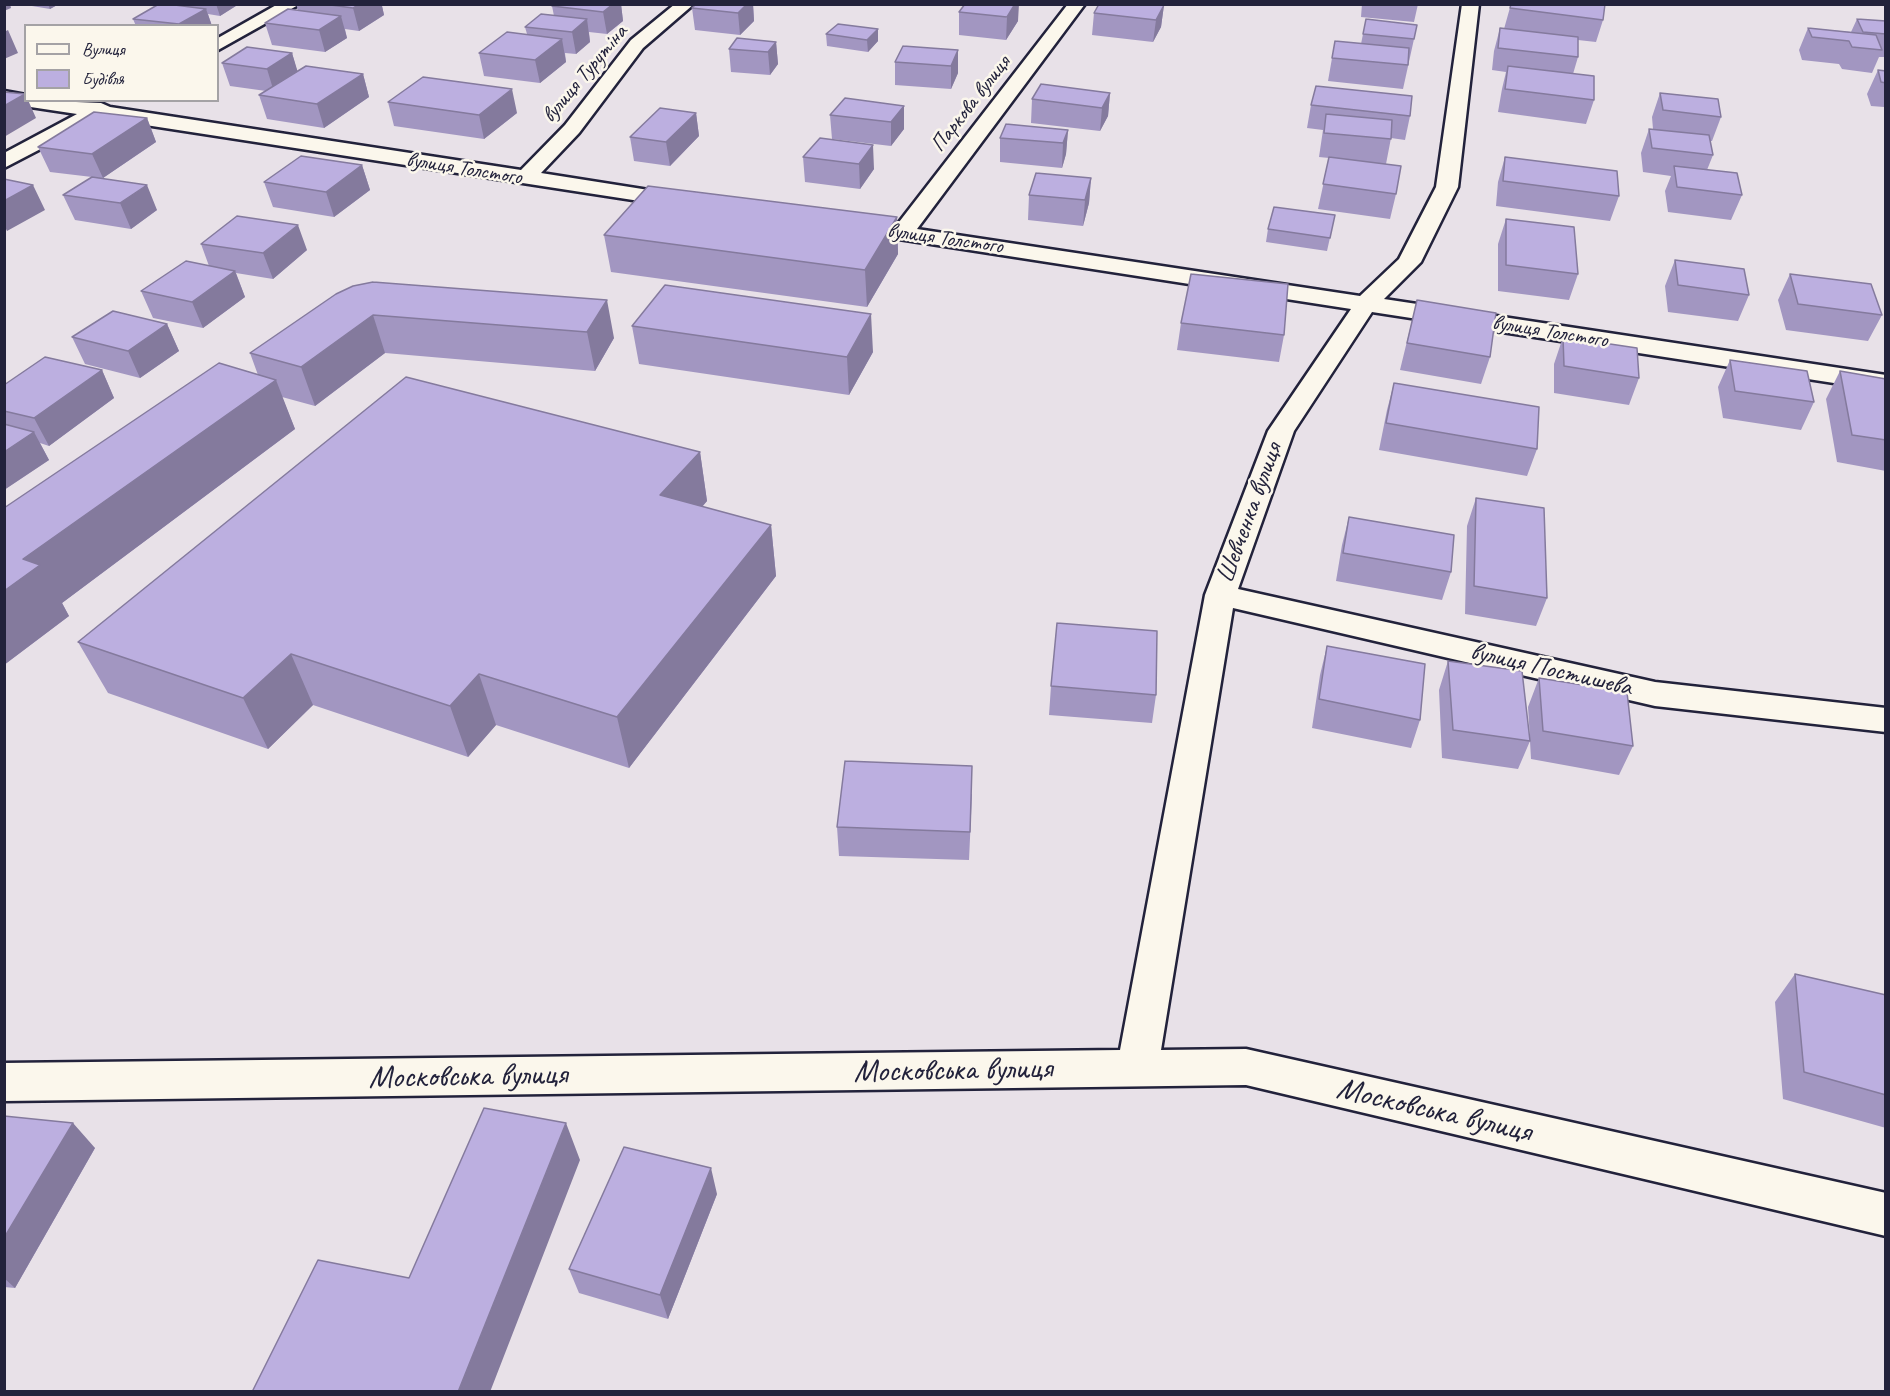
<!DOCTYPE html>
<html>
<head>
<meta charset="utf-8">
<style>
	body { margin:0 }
	#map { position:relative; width:1890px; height:1396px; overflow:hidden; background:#e8e1e8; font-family:Caveat,sans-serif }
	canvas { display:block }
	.frame { position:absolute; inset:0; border:6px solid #22223b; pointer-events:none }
	.legend { position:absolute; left:24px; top:24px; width:195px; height:78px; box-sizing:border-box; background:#fbf7ec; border:2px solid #a4a2a5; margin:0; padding:8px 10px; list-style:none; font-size:18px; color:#22223b }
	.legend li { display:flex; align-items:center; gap:12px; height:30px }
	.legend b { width:30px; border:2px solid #a4a2a5 }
</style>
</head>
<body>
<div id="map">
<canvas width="1890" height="1396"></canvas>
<div class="frame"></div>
<ul class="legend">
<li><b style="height:8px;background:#fbf7ec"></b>Вулиця</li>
<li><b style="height:16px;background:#bcafe0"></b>Будівля</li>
</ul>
</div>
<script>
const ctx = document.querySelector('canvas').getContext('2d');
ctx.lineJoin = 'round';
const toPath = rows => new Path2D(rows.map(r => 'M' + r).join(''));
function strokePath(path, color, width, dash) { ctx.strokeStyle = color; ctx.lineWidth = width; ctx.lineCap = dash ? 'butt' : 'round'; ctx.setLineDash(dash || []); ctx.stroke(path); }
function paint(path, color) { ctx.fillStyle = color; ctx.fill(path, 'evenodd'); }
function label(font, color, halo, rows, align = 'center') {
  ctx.font = font + ' Caveat,sans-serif'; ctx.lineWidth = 5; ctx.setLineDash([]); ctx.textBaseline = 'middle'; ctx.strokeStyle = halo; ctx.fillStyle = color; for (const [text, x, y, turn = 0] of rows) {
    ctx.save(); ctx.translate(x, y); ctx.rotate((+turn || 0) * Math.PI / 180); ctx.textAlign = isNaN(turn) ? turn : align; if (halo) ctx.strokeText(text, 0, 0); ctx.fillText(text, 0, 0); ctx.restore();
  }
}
const minor = toPath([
	[278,4,300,4,218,50,218,38,278,4],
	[675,4,694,4,643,48,579,133,541,173,693,197,696,202,693,207,685,208,100,118,4,168,4,153,77,114,4,103,4,91,26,95,26,100,101,103,110,107,521,170,565,125,631,40,675,4],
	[1068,4,1085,4,917,229,1360,296,1399,259,1436,187,1462,4,1479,4,1458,187,1421,262,1384,299,1886,375,1886,391,1372,312,1294,431,1238,589,1655,682,1886,708,1886,732,1655,706,1233,608,1161,1050,1246,1049,1886,1193,1886,1236,1246,1085,4,1101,4,1063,1120,1050,1205,595,1268,431,1351,309,847,231,844,226,847,221,855,219,896,226,1068,4]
]);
strokePath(minor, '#22223b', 5);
paint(minor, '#fbf7ec');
paint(toPath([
	[20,4,59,4,50,9],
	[177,4,239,4,220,16,208,14,212,26,136,26,133,19,178,6],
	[296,4,384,4,382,6,384,15,359,31,345,29,347,38,325,52,272,45,265,23,298,10],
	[554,4,621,4,623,21,607,34,589,32,590,42,576,54,565,53,566,62,540,83,484,76,479,53,527,34,525,27,554,16,552,6],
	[753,4,754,21,740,35,695,30,692,8],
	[965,4,1018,21,1006,40,959,35,959,12],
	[1362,4,1418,4,1414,22,1361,17],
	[1511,4,1603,20,1596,42,1578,40,1578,57,1573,74,1594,100,1586,124,1498,112,1502,89,1506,72,1492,70,1494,51,1500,28,1504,29],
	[1164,5,1161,27,1153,42,1092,35,1094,13],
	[1366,19,1414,39,1403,89,1328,81,1335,41,1361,44],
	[1857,19,1886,21,1886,57,1879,57,1872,73,1842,69,1839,64,1802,60,1799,50,1808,28,1851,32],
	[826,34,878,41,868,52,827,46],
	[776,42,778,64,770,75,731,72,729,49],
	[958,50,958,73,951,89,895,85,895,62],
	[292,53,297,71,363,74,369,97,324,128,267,119,259,95,266,91,230,86,222,63],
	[1878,70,1886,71,1886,111,1884,107,1871,106,1867,94],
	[1110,93,1108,116,1100,131,1031,123,1032,99],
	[1660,93,1721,117,1712,141,1710,141,1713,155,1707,170,1742,195,1731,220,1668,212,1665,191,1671,176,1643,172,1641,153,1649,129,1653,129,1652,117],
	[388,102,517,113,484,139,394,126],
	[1311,105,1410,116,1405,140,1391,138,1386,164,1396,194,1390,219,1318,209,1329,158,1319,157,1323,130,1307,128],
	[904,106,904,129,891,146,832,139,830,115],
	[696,113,699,136,670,166,634,161,630,137],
	[147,118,156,142,103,178,157,210,131,229,75,220,63,195,92,177,50,172,38,147],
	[1068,130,1066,154,1062,168,1000,162,1000,138],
	[820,138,874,169,860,189,805,182,803,157],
	[1505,157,1619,196,1610,221,1496,206,1498,182],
	[362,165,370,190,334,217,273,207,264,182],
	[1091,178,1089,203,1083,226,1028,220,1029,195],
	[1335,215,1327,251,1266,242,1268,229],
	[897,217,898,254,867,307,611,272,604,235],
	[1506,219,1578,274,1569,300,1498,291,1498,244],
	[201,244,307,250,273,279,236,273,245,297,203,328,153,318,141,291,209,266],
	[1675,260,1749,295,1738,321,1668,312,1665,286],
	[1790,274,1882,315,1868,341,1786,330,1778,300],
	[373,282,614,338,595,371,385,353,315,406,282,397,295,429,62,603,69,616,4,665,4,508,258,375,250,353],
	[1417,300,1490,357,1481,384,1400,370],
	[1181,323,1284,335,1279,362,1177,350],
	[167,324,179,351,140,378,85,364,72,337],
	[632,326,873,352,849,395,639,364],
	[1563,337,1639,378,1629,405,1554,393,1554,364],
	[1730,360,1814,402,1801,430,1723,418,1718,387],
	[102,370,114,398,49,446,40,443,49,460,4,490,4,385],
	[1840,371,1886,379,1886,471,1837,462,1826,399],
	[1394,383,1537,449,1527,476,1379,450,1387,410],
	[700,452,707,501,702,507,771,525,776,576,629,768,496,725,468,757,313,705,268,749,108,693,78,642],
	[1476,498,1547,598,1536,626,1465,614,1467,526],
	[1349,517,1451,572,1442,600,1336,581,1342,545],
	[1327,646,1420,720,1411,748,1312,728,1320,675],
	[1448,661,1530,739,1528,707,1539,678,1633,746,1619,775,1531,759,1530,741,1518,769,1442,758,1439,690],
	[1051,686,1156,695,1152,723,1049,715],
	[972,794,969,860,839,856,837,827],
	[1795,974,1886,995,1886,1128,1783,1099,1775,1002],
	[4,1116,95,1148,15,1288,4,1287],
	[717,1194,668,1319,579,1293,569,1269]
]), '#a296c1');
paint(toPath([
	[4,4,10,4,11,8,4,11],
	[48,4,59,4,50,9],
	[216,4,239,4,220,16],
	[359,4,384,4,382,6,384,15,359,31,353,8],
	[613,4,621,4,623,21,607,34,603,12],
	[747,4,753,4,754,21,740,35,738,13],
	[1015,4,1019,4,1018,21,1006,40,1007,17],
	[1164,5,1161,27,1153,42,1156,20],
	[206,9,212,26,180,26,179,24],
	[341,16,347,38,325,52,319,30],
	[587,19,590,42,576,54,572,32],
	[878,29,878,41,868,52,867,40],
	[8,30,18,53,4,59,4,32],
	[562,39,566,62,540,83,535,60],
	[776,42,778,64,770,75,768,52],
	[958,50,958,73,951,89,951,66],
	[292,53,299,76,274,92,267,69],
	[363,74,369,97,324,128,317,104],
	[512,89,517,113,484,139,479,115],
	[1110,93,1108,116,1100,131,1102,108],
	[25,94,26,100,28,100,36,118,4,137,4,106],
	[904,106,904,129,891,146,891,122],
	[696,113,699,136,670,166,666,142],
	[147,118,156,142,103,178,92,154],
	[1068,130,1066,154,1062,168,1063,143],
	[873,145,874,169,860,189,859,164],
	[362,165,370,190,334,217,326,192],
	[1091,178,1089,203,1083,226,1085,200],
	[33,185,45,210,7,231,4,225,4,201],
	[147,185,157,210,131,229,120,203],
	[897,217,898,254,867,307,865,270],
	[298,225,307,250,273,279,263,253],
	[235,271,245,297,203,328,192,302],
	[607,300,614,338,595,371,587,332],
	[871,314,873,352,849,395,847,357],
	[373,315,385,353,315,406,301,367],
	[167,324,179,351,140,378,128,351],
	[102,370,114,398,49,446,34,418],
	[276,380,295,429,62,603,69,616,4,665,4,591,23,559],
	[34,432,49,460,4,490,4,452],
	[700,452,707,501,669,545,660,495],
	[771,525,776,576,629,768,617,717],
	[291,654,313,705,268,749,243,698],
	[479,674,496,725,468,757,450,706],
	[73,1123,95,1148,15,1288,4,1278,4,1238],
	[566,1123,580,1160,490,1392,458,1392],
	[711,1168,717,1194,668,1319,660,1295]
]), '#847a9d');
const building = toPath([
	[159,4,167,4,206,9,179,24,133,19,159,4],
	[323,4,359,4,353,8,323,4],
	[554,4,613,4,603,12,552,6,554,4],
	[696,4,747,4,738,13,692,8,696,4],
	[965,4,1015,4,1007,17,959,12,965,4],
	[1099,4,1158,4,1164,5,1156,20,1094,13,1099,4],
	[1511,4,1605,4,1603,20,1510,8,1511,4],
	[288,9,341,16,319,30,265,23,288,9],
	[541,14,587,19,572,32,525,27,541,14],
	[1366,19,1417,25,1414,39,1363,34,1366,19],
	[1857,19,1886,21,1886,34,1863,32,1857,19],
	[838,24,878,29,867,40,826,34,838,24],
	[1500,28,1578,37,1578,57,1498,48,1500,28],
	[1808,28,1876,35,1882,50,1852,47,1849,41,1812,37,1808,28],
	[507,32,562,39,535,60,479,53,507,32],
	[737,38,776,42,768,52,729,49,737,38],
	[1335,41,1409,48,1408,65,1332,58,1335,41],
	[903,46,958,50,951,66,895,62,903,46],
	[247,47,292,53,267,69,222,63,247,47],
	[306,66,363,74,317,104,259,95,306,66],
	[1508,66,1594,76,1594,100,1505,89,1508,66],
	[1878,70,1886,71,1886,83,1881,82,1878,70],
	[423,77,512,89,479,115,388,102,423,77],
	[1041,84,1110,93,1102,108,1032,99,1041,84],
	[1316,86,1412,96,1410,116,1311,105,1316,86],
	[4,92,25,94,4,106,4,92],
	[1660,93,1718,99,1721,117,1663,110,1660,93],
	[845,98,904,106,891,122,830,115,845,98],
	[660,108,696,113,666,142,630,137,660,108],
	[94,112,147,118,92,154,38,147,94,112],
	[1326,114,1392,120,1391,139,1324,133,1326,114],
	[1006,124,1068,130,1063,143,1000,138,1006,124],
	[1649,129,1709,135,1713,155,1652,148,1649,129],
	[820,138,873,145,859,164,803,157,820,138],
	[301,156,362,165,326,192,264,182,301,156],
	[1329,157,1401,166,1396,194,1323,184,1329,157],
	[1505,157,1617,171,1619,196,1503,181,1505,157],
	[1674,166,1737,173,1742,195,1677,187,1674,166],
	[1036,173,1091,178,1085,200,1029,195,1036,173],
	[92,177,147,185,120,203,63,195,92,177],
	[4,179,33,185,4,201,4,179],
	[648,186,897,217,865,270,604,235,648,186],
	[1274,207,1335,215,1330,238,1268,229,1274,207],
	[237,216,298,225,263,253,201,244,237,216],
	[1506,219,1574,227,1578,274,1506,265,1506,219],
	[1675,260,1744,269,1749,295,1678,285,1675,260],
	[186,261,235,271,192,302,141,291,186,261],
	[1191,274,1288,284,1284,335,1181,323,1191,274],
	[1790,274,1871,284,1882,315,1798,304,1790,274],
	[373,282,607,300,587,332,373,315,301,367,250,353,336,294,353,286,373,282],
	[665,285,871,314,847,357,632,326,665,285],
	[1417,300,1496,313,1490,357,1407,343,1417,300],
	[113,311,167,324,128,351,72,337,113,311],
	[1563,337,1637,348,1639,378,1564,366,1563,337],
	[45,357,102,370,34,418,4,411,4,385,45,357],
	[1730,360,1807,371,1814,402,1735,391,1730,360],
	[219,363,276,380,23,559,40,565,4,591,4,508,219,363],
	[1840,371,1886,379,1886,440,1852,435,1840,371],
	[406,377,700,452,660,495,771,525,617,717,479,674,450,706,291,654,243,698,78,642,406,377],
	[1394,383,1539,407,1537,449,1386,423,1394,383],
	[4,424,34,432,4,452,4,424],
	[1476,498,1544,508,1547,598,1474,586,1476,498],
	[1349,517,1454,535,1451,572,1343,553,1349,517],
	[1057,623,1157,631,1156,695,1051,686,1057,623],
	[1327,646,1425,664,1420,720,1319,699,1327,646],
	[1448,661,1522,671,1530,741,1453,730,1448,661],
	[1539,678,1627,692,1633,746,1543,731,1539,678],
	[845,761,972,766,970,832,837,827,845,761],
	[1795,974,1886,995,1886,1095,1804,1072,1795,974],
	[484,1108,566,1123,458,1392,252,1392,318,1260,409,1278,484,1108],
	[4,1116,73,1123,4,1238,4,1116],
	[624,1147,711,1168,660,1295,569,1269,624,1147]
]);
paint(building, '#bcafe0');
strokePath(building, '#847a9d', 1.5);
label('22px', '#22223b', '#fbf7ec', [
	["вулиця Турутіна",585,74,-50],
	["Паркова вулиця",971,104,-52],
	["вулиця Толстого",464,169,9],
	["вулиця Толстого",945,239,8],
	["вулиця Толстого",1550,332,9]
]);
label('26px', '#22223b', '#fbf7ec', [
	["Шевченка вулиця",1250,513,-70],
	["вулиця Постишева",1551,670,13]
]);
label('32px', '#22223b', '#fbf7ec', [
	["Московська вулиця",953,1071,-1],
	["Московська вулиця",468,1077,-1],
	["Московська вулиця",1434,1111,13]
]);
</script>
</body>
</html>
